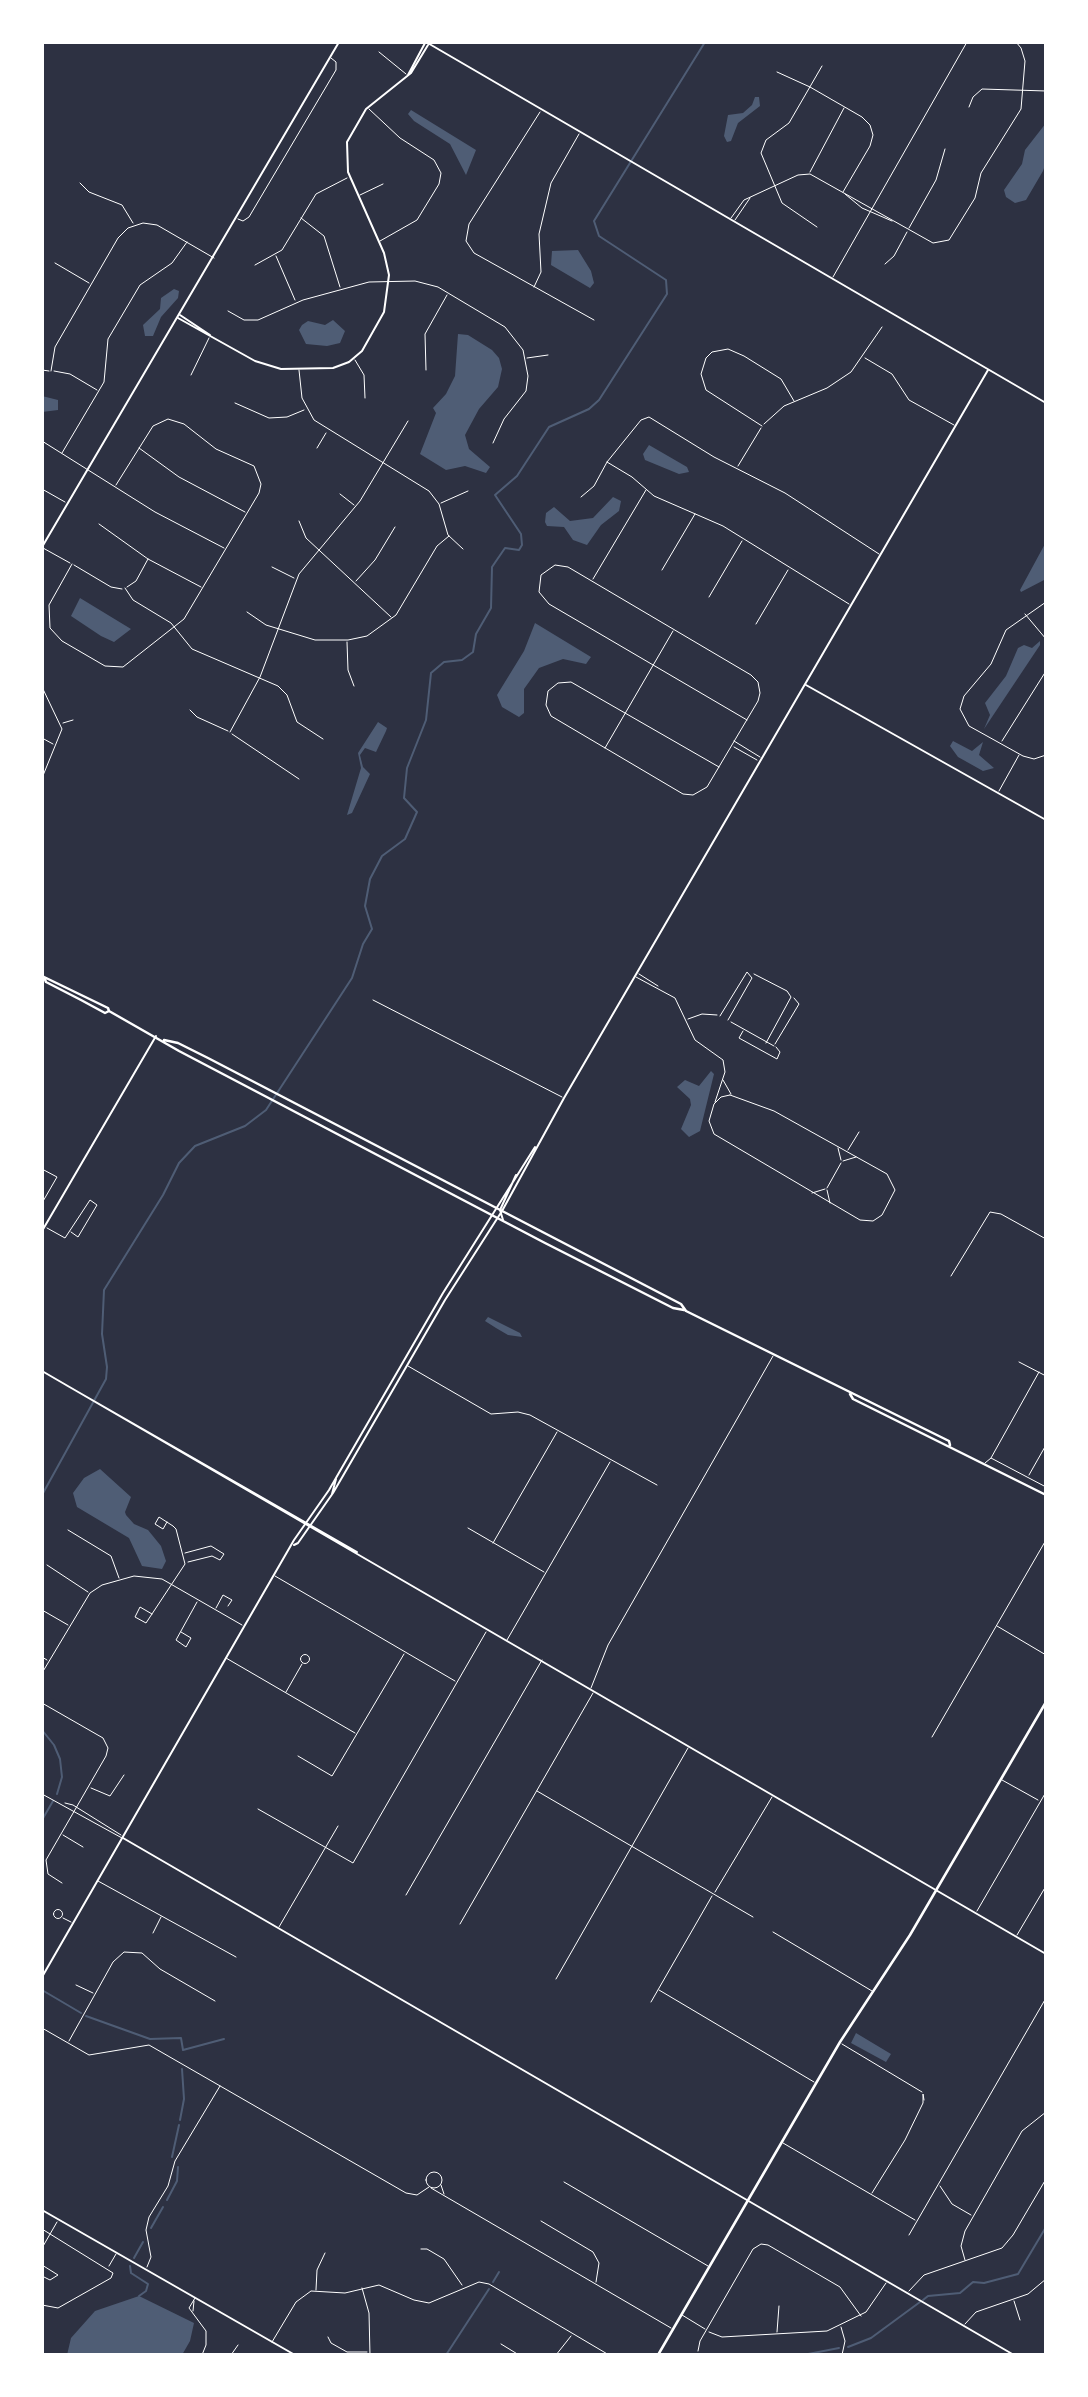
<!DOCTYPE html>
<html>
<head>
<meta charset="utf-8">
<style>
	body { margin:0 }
	#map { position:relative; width:1088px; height:2397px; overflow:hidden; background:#2d3142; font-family:"Noto Sans",sans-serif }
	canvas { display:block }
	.frame { position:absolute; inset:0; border:44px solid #fff; pointer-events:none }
</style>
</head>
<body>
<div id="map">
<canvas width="1088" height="2397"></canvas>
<div class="frame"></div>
</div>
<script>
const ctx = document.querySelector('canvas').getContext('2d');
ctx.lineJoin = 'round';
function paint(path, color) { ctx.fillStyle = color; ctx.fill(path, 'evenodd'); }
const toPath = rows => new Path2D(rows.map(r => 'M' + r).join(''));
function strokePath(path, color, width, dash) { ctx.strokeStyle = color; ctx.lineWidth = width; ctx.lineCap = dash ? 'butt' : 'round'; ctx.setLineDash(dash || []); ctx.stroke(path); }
paint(toPath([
	[755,97,759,97,760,106,738,123,731,141,727,142,724,136,728,115,743,113,752,105],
	[411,110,476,150,466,175,450,144,414,121,408,114],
	[1046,123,1046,162,1043,171,1026,200,1015,203,1006,197,1004,190,1022,164,1025,150],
	[578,250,591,271,594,283,590,288,551,265,552,251],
	[174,289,179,291,178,298,161,317,153,336,145,336,143,325,160,309,161,298],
	[333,320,345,331,340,343,327,346,306,344,299,330,302,325,308,321,325,325],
	[458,334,468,335,492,350,499,358,502,369,498,387,479,409,465,435,469,449,490,467,486,473,465,466,446,470,420,454,436,413,433,408,446,394,455,376],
	[42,396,58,400,58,410,42,412],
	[649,445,687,467,689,472,679,474,645,460,643,454],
	[613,497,621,501,619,511,601,525,587,545,573,540,564,527,547,526,545,522,546,513,554,507,570,521,593,518],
	[1046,542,1046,579,1021,592,1020,590],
	[80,598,131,629,114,642,101,636,71,616],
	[535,623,591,657,586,664,563,659,539,668,524,689,524,713,519,717,502,707,497,695,524,651],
	[1040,641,1040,645,984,729,990,715,985,703,1006,676,1018,648,1024,645,1032,648],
	[378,722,387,728,386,731,376,752,365,748,360,755,363,767,370,774,352,813,347,815,361,768,358,753],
	[953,741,972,751,983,742,979,755,994,768,983,771,958,757,950,746],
	[711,1071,714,1074,700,1131,689,1137,681,1129,691,1105,690,1099,677,1087,685,1080,699,1086],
	[488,1317,520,1333,522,1337,508,1335,496,1328,485,1321],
	[100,1469,131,1497,125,1512,126,1515,134,1524,148,1530,161,1546,166,1561,162,1569,142,1566,129,1538,77,1507,73,1493,84,1478],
	[856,2033,891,2054,886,2062,851,2043],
	[139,2296,194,2323,190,2341,182,2355,67,2355,71,2338,95,2311]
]), '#4f5d75');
strokePath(toPath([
	[42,1495,106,1379,107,1367,102,1334,104,1290,163,1195,179,1163,195,1146,245,1126,266,1110,352,978,363,944,372,929,365,906,370,879,382,856,405,839,417,812,404,798,407,768,426,720,431,673,444,662,462,660,473,652,476,634,491,608,492,567,505,548,519,550,522,545,521,534,495,495,517,476,549,427,589,409,599,400,667,294,666,280,599,236,594,221,705,42],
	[42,1730,54,1745,60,1759,62,1777,57,1794],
	[42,1820,53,1801],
	[42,1990,81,2013],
	[86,2016,150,2039,181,2038,183,2050,224,2039],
	[180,2120,184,2099,182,2069],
	[172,2157,179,2125],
	[167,2200,177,2181,178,2167],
	[151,2228,163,2207],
	[134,2258,143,2242],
	[130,2266,131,2273,148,2284,146,2291,139,2296],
	[493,2282,499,2272],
	[923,2300,928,2296,960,2293,973,2282,984,2283,1018,2274,1046,2227],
	[848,2347,871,2338,920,2302],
	[446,2355,489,2289],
	[803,2355,839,2348]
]), '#4f5d75', 2);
strokePath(toPath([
	[379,52,406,74],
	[777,72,810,87,862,117,870,125,873,135,870,146,843,192],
	[969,107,973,97,982,89,1046,91],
	[369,109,400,138,434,160,441,173,439,184,417,220,380,241],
	[540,112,469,224,466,241,474,253,594,320],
	[810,172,844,108],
	[80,183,89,192,122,205,133,223],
	[845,194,862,208,892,221],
	[360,195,383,184],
	[301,218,324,236,340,287],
	[731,218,744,200,798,175,810,174,933,243,949,240,975,198,981,173,1021,109,1025,61,1021,48,1016,42],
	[238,219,243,221,249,217,336,70,336,62,331,58],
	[735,220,750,198],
	[817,227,782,203,761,153,766,140,789,123,822,66],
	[909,228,936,180,945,149],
	[276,256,295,300],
	[55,263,89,283],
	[885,264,894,256,907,232],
	[255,265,282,250,316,194,347,178],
	[833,277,967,42],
	[534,287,541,272,539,234,551,183,579,134],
	[228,311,244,320,258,320,303,300,369,282,415,281,438,287,505,327,523,350,528,376,526,391,504,419,493,443],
	[527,358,548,355],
	[865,358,892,374,909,400,954,425],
	[355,360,364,375,365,398],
	[42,370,49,371],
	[299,370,302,398,314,420,429,491,439,504,448,535,463,549],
	[426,370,425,334,447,295],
	[51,371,55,347,118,238,128,228,143,223,157,225,214,258],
	[54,371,70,374,97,390],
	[191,375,209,338],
	[235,403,269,418,287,417,304,410],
	[764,424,784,406,827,388,851,372,882,327],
	[762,426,706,390,701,374,706,358,712,352,728,349,744,356,781,379,794,401],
	[42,441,155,512,224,548],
	[139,448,179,477,245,512],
	[317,448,326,433],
	[62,453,104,382,108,339,140,285,172,263,187,242],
	[607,462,632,477,654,496,723,526,849,604],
	[738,466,761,428],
	[42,489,65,502],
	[340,494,354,505],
	[581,497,594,486,607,462,641,420,649,417,714,457,785,493,879,554],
	[441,503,468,491],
	[299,521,306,538,391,617],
	[99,524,148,559,201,587],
	[43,548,70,563],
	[72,564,49,605,50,628,62,641,105,666,123,667,184,619,259,493,261,484,254,466,216,449,184,424,168,419,153,426,116,485],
	[74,565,111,587,122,589],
	[272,567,294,578],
	[662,570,695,514],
	[593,579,646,490],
	[356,581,375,560,395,527],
	[127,587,136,581,148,559],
	[125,588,133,600,171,623,192,649,278,686,287,695,297,722,323,739],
	[709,597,742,541],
	[1046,602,1006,630,991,664,964,696,960,709,969,726,1023,756,1034,759,1046,755],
	[247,612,266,625,315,640,348,640,367,636,396,615,437,546,449,536],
	[1025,614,1046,639],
	[756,624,788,570],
	[347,642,348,670,354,686],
	[42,687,62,729,42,778],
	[190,710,197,717,228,731],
	[63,723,73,720],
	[230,732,260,677,299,574,360,501,408,421],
	[232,734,299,779],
	[42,738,53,744],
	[734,741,760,757],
	[1002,741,1046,671],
	[734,747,757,760],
	[605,748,673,631],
	[719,767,571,682,558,683,548,691,546,705,551,716,683,794,693,795,707,787,758,701,760,693,758,682,751,675,568,567,555,565,541,575,539,592,549,604,747,720],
	[999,791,1019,755],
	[639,974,658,986],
	[754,974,787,991,791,997,766,1043],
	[636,977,675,998,695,1040,723,1060,725,1072,715,1102],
	[373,1000,562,1097],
	[720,1016,747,972,752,978,728,1020],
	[688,1019,702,1014,717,1015],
	[731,1022,774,1046],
	[743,1031,739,1038,777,1059,780,1052,776,1047],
	[775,1044,799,1004,794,998],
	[723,1080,731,1094],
	[730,1095,774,1111,887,1174,895,1190,882,1215,873,1221,860,1220,714,1134,709,1121,714,1104,721,1097,730,1095],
	[838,1148,841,1160],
	[848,1150,859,1132],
	[843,1161,856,1157],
	[42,1169,57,1177,42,1203],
	[827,1188,841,1163],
	[827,1190,830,1203],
	[812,1193,825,1189],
	[47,1228,65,1238,90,1200,97,1205,78,1237,71,1232],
	[951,1276,990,1212,1001,1214,1046,1239],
	[1019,1362,1046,1376],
	[408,1366,491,1414,518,1412,530,1415,657,1485],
	[991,1458,1039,1372],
	[985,1463,991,1458,1046,1487],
	[1029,1475,1046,1445],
	[468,1528,544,1572],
	[68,1530,111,1556,119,1578],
	[493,1543,557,1432],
	[185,1553,211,1546,224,1554,220,1560,212,1556,188,1562],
	[47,1565,88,1592],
	[275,1576,455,1681],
	[216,1608,223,1595,232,1600,228,1606],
	[42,1610,68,1625],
	[152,1614,140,1607,135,1617,146,1623,185,1564,176,1529,173,1526,159,1517,155,1524,163,1529,167,1522],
	[997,1626,1046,1655],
	[181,1632,191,1638,186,1647,176,1640,197,1602],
	[507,1640,610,1462],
	'300.5 1659a4.5 4.5 0 1 1 9 0a4.5 4.5 0 1 1-9 0Z',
	[42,1657,47,1660],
	[226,1658,355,1733],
	[42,1673,90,1593,102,1585,134,1576,162,1579,242,1625],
	[591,1688,608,1645,773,1356],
	[286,1692,302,1664],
	[42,1703,103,1738,108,1748,106,1756,46,1860,48,1874,62,1883],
	[932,1737,1046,1540],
	[298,1756,332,1776,404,1654],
	[1002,1780,1038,1800],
	[91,1788,110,1796,124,1775],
	[537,1791,753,1917],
	[42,1794,122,1838],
	[65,1803,73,1805,121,1835],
	[258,1809,353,1863,486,1632],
	[63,1835,83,1847],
	[98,1881,236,1957],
	[715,1892,772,1797],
	[406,1895,542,1660],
	'53.5 1914a4.5 4.5 0 1 1 9 0a4.5 4.5 0 1 1-9 0Z',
	[977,1911,1046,1792],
	[63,1918,71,1922],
	[460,1924,593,1693],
	[279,1927,338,1826],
	[773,1932,872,1991],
	[153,1933,161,1917],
	[1017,1935,1046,1886],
	[556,1979,688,1748],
	[76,1985,93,1993],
	[659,1990,814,2082],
	[651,2002,712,1896],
	[42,2028,89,2055,149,2045,406,2193,417,2195,429,2187],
	[69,2041,113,1962,124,1952,142,1953,160,1969,215,2001],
	[842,2044,922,2092],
	[783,2143,915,2220],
	'426 2180a8 8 0 1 1 16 0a8 8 0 1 1-16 0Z',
	[564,2182,708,2266],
	[441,2185,444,2194],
	[940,2186,952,2204,971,2215],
	[431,2188,671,2328],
	[872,2193,905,2140,923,2103,923,2094,924,2100],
	[541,2221,593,2252,599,2263,596,2282],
	[42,2229,113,2273,111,2278,58,2308,42,2305],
	[909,2235,1046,1998],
	[42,2248,57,2222],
	[421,2249,427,2249,444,2259,462,2285],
	[965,2260,961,2246,965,2231,1022,2131,1046,2112],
	[42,2265,58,2275,50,2280,42,2276],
	[109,2266,116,2254],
	[147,2267,151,2257,146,2230,149,2217,168,2186,175,2161,220,2086],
	[362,2288,369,2313,370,2355],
	[316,2290,317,2270,325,2253],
	[909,2291,924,2275,1002,2248,1013,2235,1046,2179],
	[195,2298,189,2308,206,2331,206,2345,202,2355],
	[1014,2301,1020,2320],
	[193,2311,194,2301],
	[682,2315,705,2329],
	[965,2324,976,2312,1028,2294,1046,2279],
	[841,2327,845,2341,842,2355],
	[709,2332,722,2337,827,2331,866,2312,886,2283],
	[777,2332,779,2306],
	[328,2337,331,2343,347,2352,367,2352],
	[272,2342,296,2302,311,2291,345,2293,379,2285,414,2300,429,2303,479,2282,489,2284,609,2355],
	[501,2344,519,2355],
	[698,2351,700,2341,753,2249,761,2244,768,2245,840,2287,861,2316],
	[231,2355,238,2345],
	[556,2355,571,2336]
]), '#fff', 1);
strokePath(toPath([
	[426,42,1046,403],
	[408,75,425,43],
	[180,315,210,335],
	[178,318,255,361,281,369,333,368,349,362,362,351,384,312,389,275,384,253,348,172,347,142,366,109,411,73,428,45],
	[806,685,1046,820],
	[42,1231,156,1036],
	[123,1838,1014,2355]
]), '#fff', 2);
strokePath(toPath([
	[42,547,339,42],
	[503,1220,500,1210,516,1175],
	[42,1371,1046,1954],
	[66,1385,357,1552],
	[332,1494,336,1479],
	[294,1545,298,1543,333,1493,445,1300,502,1211,564,1098,988,370],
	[42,1977,294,1540,329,1490,443,1293,535,1147],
	[42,2210,295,2355]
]), '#fff', 2);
strokePath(toPath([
	[42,976,108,1008,109,1011,179,1051,545,1243,673,1308,684,1310],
	[44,977,46,982,81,1000,105,1013,109,1011],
	[164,1040,178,1043,208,1058,681,1304,686,1311,949,1441,950,1445],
	[850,1394,853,1399,1046,1495],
	[658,2355,840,2042,910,1935,1046,1702]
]), '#fff', 2.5);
</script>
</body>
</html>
